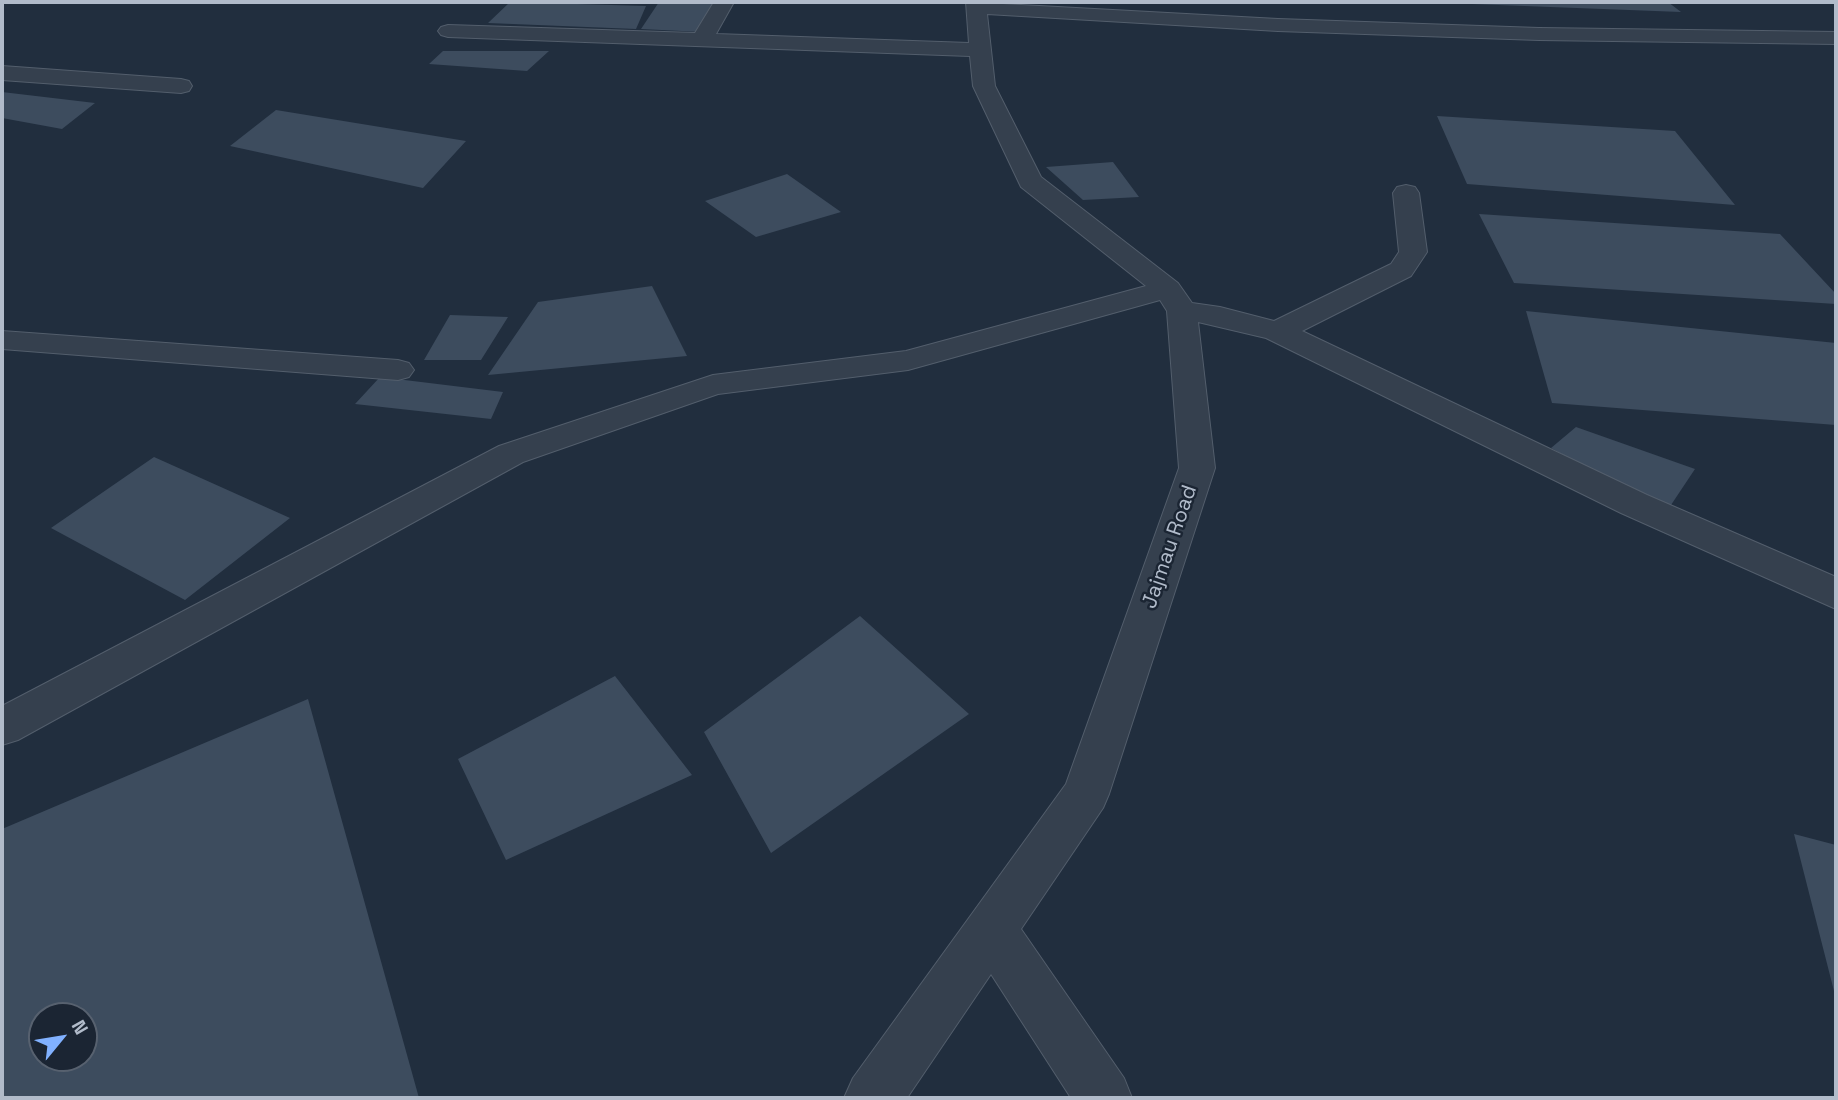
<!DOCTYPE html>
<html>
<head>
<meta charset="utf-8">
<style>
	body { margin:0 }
	#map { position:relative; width:1838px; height:1100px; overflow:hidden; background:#212e3e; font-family:"Space Grotesk",sans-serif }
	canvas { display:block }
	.frame { position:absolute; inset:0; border:4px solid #b1bbca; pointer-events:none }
	.north { position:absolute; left:28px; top:1002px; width:70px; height:70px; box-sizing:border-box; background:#1b2533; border:2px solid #57616f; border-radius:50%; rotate:60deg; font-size:19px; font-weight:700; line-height:28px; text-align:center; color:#b1bbca }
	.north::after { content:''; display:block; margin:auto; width:24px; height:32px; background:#81b1ff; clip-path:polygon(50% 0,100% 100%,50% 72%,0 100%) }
</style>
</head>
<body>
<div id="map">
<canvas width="1838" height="1100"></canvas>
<div class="frame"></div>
<div class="north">N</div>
</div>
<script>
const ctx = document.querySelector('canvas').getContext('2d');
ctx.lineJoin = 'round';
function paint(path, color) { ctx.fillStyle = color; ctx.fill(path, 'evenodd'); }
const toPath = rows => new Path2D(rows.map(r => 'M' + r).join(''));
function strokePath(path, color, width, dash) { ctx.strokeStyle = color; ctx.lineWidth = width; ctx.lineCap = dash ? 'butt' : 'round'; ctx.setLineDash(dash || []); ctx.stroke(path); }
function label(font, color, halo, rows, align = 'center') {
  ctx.font = font + ' "Space Grotesk",sans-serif'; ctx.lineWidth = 5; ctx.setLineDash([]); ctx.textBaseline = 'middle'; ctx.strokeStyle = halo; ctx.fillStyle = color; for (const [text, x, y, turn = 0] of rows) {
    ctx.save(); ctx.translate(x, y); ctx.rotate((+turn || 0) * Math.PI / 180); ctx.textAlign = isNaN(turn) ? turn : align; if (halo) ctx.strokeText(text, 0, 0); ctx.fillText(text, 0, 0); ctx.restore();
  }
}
paint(toPath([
	[510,2,646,6,636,29,488,23],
	[659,2,719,2,702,32,641,29],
	[1472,2,1668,2,1681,12,1472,4],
	[443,51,549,51,527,71,429,64],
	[2,92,95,103,62,129,2,118],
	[276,110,466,141,423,188,230,146],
	[1437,116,1675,131,1735,205,1467,184],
	[1113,162,1139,197,1083,200,1046,167],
	[787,174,841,212,756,237,705,201],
	[1479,214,1780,234,1836,294,1836,304,1514,283],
	[652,286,687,356,488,375,538,302],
	[1526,311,1836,343,1836,425,1552,403],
	[450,315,508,317,481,360,424,360],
	[380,377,503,392,491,419,355,404],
	[1576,427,1695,469,1667,511,1551,448],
	[154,457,290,518,185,600,51,528],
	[860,616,969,714,771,853,704,732],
	[615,676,692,775,506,860,458,759],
	[308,699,419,1098,2,1098,2,829],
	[42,1016,84,1016,84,1058,42,1058],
	[1794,834,1836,845,1836,995,1835,995]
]), '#3d4c5e');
const minor = toPath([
	[714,2,734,2,716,34,969,43,966,2,1278,19,1539,28,1836,32,1836,44,1539,40,1278,31,987,14,995,86,1041,177,1178,283,1192,303,1220,307,1274,321,1391,264,1399,252,1393,193,1397,187,1406,185,1415,187,1419,193,1427,252,1411,276,1302,331,1647,495,1836,577,1836,609,1621,513,1266,338,1198,322,1215,468,1109,794,1103,808,1021,929,1124,1078,1132,1098,1071,1098,991,974,907,1098,844,1098,853,1078,1066,784,1179,468,1167,311,1160,300,908,370,718,394,523,462,18,740,2,745,2,706,499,446,713,375,906,351,1146,286,1021,187,973,86,970,56,448,37,441,35,438,31,441,27,448,25,695,33,714,2],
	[2,66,181,79,189,81,192,86,189,91,181,93,2,80,2,66],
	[2,331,398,360,409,363,414,370,409,377,398,380,2,349,2,331]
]);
strokePath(minor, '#535e6c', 2);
paint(minor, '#35404e');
label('21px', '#b1bbca', '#1b2533', [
	["Jajmau Road",1170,547,-71]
]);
</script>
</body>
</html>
